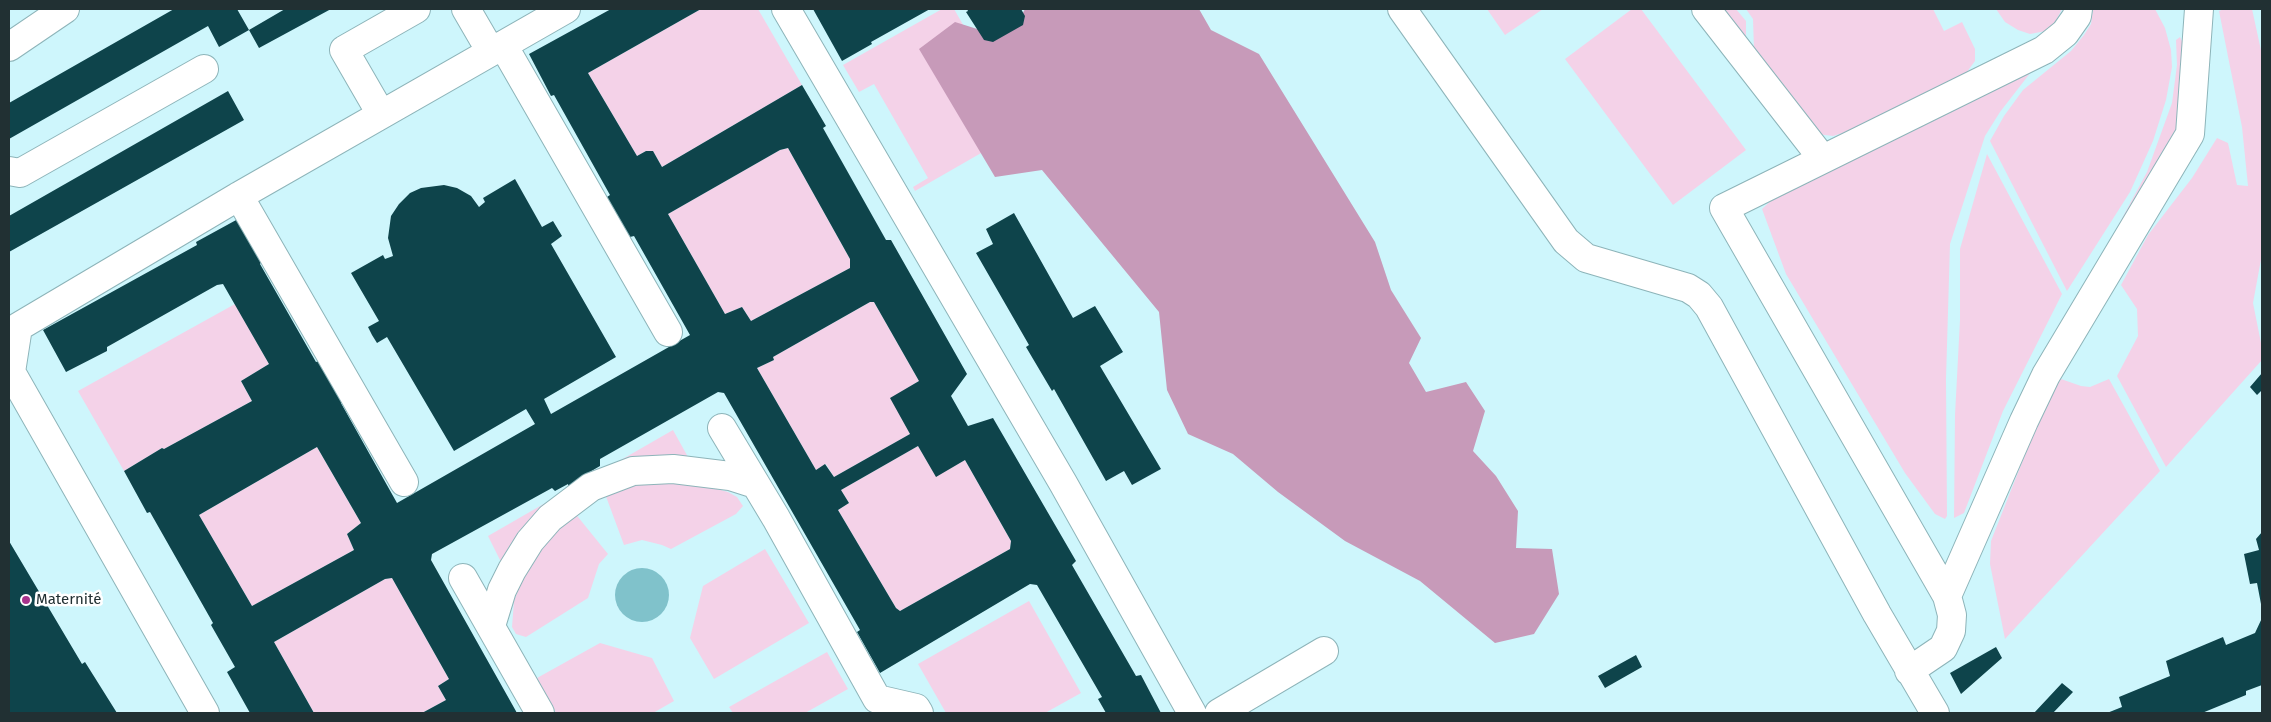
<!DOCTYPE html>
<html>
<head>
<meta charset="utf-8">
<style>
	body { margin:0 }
	#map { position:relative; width:2271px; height:722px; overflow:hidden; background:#cef6fc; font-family:"Fira Sans",sans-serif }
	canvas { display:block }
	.frame { position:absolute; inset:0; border:10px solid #213033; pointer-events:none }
</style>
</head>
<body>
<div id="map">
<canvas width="2271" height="722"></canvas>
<div class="frame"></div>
</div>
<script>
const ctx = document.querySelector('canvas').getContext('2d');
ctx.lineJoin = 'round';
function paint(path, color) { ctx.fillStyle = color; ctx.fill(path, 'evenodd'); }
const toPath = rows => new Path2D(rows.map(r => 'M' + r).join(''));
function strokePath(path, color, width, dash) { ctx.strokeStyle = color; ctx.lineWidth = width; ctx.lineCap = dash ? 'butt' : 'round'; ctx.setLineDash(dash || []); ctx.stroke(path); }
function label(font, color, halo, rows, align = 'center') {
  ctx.font = font + ' "Fira Sans",sans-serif'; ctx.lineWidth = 5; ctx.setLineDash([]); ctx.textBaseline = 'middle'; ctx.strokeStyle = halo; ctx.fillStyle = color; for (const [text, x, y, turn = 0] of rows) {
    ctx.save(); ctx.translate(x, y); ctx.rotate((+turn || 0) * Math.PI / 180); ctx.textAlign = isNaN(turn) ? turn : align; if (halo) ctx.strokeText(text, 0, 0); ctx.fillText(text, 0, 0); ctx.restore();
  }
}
paint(toPath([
	[701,9,758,9,802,85,662,167,653,151,646,151,637,156,588,73],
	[942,9,954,9,1023,129,915,191,913,187,928,178,874,84,859,92,843,65],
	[1487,9,1543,9,1505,35],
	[1632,9,1641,9,1746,150,1673,205,1565,59],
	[1722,9,1736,9,1746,21,1746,41],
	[1746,9,1933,9,1944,31,1962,22,1975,49,1975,61,1964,76,1846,132,1833,136,1817,134,1754,50,1753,19],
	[1996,9,2062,9,2051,30,2030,34,2018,30,2005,22],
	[2093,9,2155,9,2165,28,2171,50,2172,67,2166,100,2153,141,2130,192,2067,291,1990,141,2004,116,2023,90,2071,51,2084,35,2091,24],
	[2224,9,2252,9,2262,55,2262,254,2253,303,2262,348,2262,360,2166,467,2117,376,2138,336,2137,309,2121,285,2148,235,2192,178,2217,138,2228,143,2237,185,2248,186,2242,127,2219,11],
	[2180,37,2186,50,2181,127,2121,227,2119,224,2147,172,2172,103,2177,65,2176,40],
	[2031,72,2000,112,1985,136,1950,244,1946,379,1947,516,1945,519,1935,514,1905,473,1786,274,1762,209,1776,196],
	[788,148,850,259,850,268,751,321,742,307,725,314,668,214,780,150],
	[1987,154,2062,294,2003,411,1964,513,1954,518,1955,415,1960,320,1960,249],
	[870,302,874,302,919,381,891,398,910,434,834,477,826,464,816,470,757,368,774,360,773,357],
	[235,304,269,364,241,381,252,401,164,449,162,448,124,471,78,391],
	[2061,379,2081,386,2090,387,2109,379,2160,471,2005,639,1990,564,1991,541,2045,404],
	[673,430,693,466,607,468],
	[918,446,936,476,965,460,1011,541,1010,549,900,611,896,608,838,510,849,503,841,490],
	[317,447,361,523,347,534,354,550,252,606,199,515],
	[647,480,692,482,728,492,737,497,743,506,736,514,671,549,662,545,642,540,624,545,604,491],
	[554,498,506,572,488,536],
	[574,512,608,554,599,564,588,598,526,637,516,634,512,627,514,601,527,566,539,548],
	[765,549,809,623,714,679,690,638,703,586],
	[392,578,449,679,438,686,446,700,422,713,314,713,274,642,385,579],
	[1029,601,1081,693,1045,713,946,713,918,664],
	[600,643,652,658,674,701,653,713,556,713,537,678],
	[827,652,848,689,805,713,733,713,729,707]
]), '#f4d2e8');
paint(toPath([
	[1025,9,1199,9,1211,30,1259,54,1375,242,1391,290,1421,338,1409,363,1426,392,1466,382,1485,411,1473,451,1496,476,1518,511,1516,548,1552,549,1559,594,1534,634,1495,643,1420,581,1345,541,1278,492,1233,454,1188,434,1167,390,1159,312,1042,170,995,177,919,49,955,22,993,34,1018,22]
]), '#c79ab9');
paint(toPath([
	'615 595a27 27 0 1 1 54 0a27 27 0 1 1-54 0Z'
]), '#80c2cb');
paint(toPath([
	[174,9,237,9,249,30,219,47,208,26,9,139,9,103],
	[285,9,331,9,259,48,249,30],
	[611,9,701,9,588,73,637,156,646,151,653,151,662,167,802,85,826,126,823,128,886,240,891,240,967,374,951,396,968,426,993,418,1076,561,1072,565,1136,676,1141,675,1161,713,1106,713,1098,699,1102,697,1037,585,1030,584,880,673,857,632,860,630,724,393,718,392,600,459,600,466,588,473,590,477,569,488,568,484,555,491,552,488,432,554,431,560,517,713,422,713,446,700,438,686,449,679,392,578,385,579,274,642,314,713,250,713,227,672,235,667,211,625,213,623,150,512,147,513,124,471,162,448,164,449,252,401,241,381,269,364,223,284,217,285,107,347,107,351,66,372,43,330,197,245,196,242,238,219,262,261,260,264,316,362,319,361,343,402,341,403,397,503,535,424,526,409,454,451,387,337,377,343,372,335,368,327,379,321,351,273,383,255,385,259,393,256,388,238,391,216,399,204,410,193,421,188,444,185,457,188,471,196,479,207,485,202,483,198,515,179,542,227,553,221,562,236,551,244,616,357,544,399,551,414,690,335,634,236,630,237,607,197,610,195,554,95,551,96,529,54],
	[788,148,850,259,850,268,751,321,742,307,725,314,668,214,780,150],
	[870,302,874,302,919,381,890,398,910,434,834,477,825,464,816,470,757,368,774,360,773,357],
	[918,446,936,477,965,460,1011,541,1010,549,900,611,896,608,838,510,849,503,841,490],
	[317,447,361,523,347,534,354,550,252,606,199,515],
	[813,9,930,9,871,42,872,44,842,61],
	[967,9,1021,9,1025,16,1023,25,993,42,984,40,966,12,968,11],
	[228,91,244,120,9,252,9,216],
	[1014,213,1073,318,1095,306,1123,352,1100,366,1161,469,1132,485,1124,471,1106,481,1054,389,1052,391,1026,347,1029,345,976,253,993,244,986,229],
	[2262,373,2262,390,2257,395,2250,387],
	[2262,532,2262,604,2261,604,2257,583,2250,584,2244,554,2259,550,2256,539],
	[9,541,82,664,85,662,117,713,9,713],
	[2262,618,2262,685,2246,691,2246,695,2202,713,2107,713,2122,707,2119,697,2170,676,2166,661,2223,637,2226,645,2255,633],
	[1996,647,2002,658,1961,694,1950,673],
	[1636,655,1642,667,1605,688,1598,676],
	[2062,683,2073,692,2053,713,2034,713]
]), '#0e444b');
const minor = toPath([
	[466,9,491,52],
	[786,9,1063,483,1192,713],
	[1402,9,1566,241,1586,258,1688,288,1699,295,1709,307,1877,614,1935,713],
	[1706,9,1822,158],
	[503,45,668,332],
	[9,47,65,9],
	[381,114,344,50,416,9],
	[9,171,20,173,204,69],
	[239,196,404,482],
	[722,428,776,518,877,699,916,708,919,713],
	[463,578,540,713],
	[1947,596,2024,421,2046,375,2190,134,2199,9],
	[491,626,502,590,512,570,530,541,550,518,591,487,633,471,673,469,730,476,755,484],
	[1909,671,1943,648,1951,631,1952,615,1947,596,1724,208,2044,50,2065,33,2077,16,2078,9],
	[205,713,11,372,18,327,239,196,566,9],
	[1219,713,1324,651]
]);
strokePath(minor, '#8db4b9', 30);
strokePath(minor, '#fff', 28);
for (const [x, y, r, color] of [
	[26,600,5,"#a7328c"]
]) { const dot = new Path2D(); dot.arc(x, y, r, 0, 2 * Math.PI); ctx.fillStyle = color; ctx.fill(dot); strokePath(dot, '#fff', 2); }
label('15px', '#213033', '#fff', [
	["Maternité",36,600]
], 'left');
</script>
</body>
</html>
